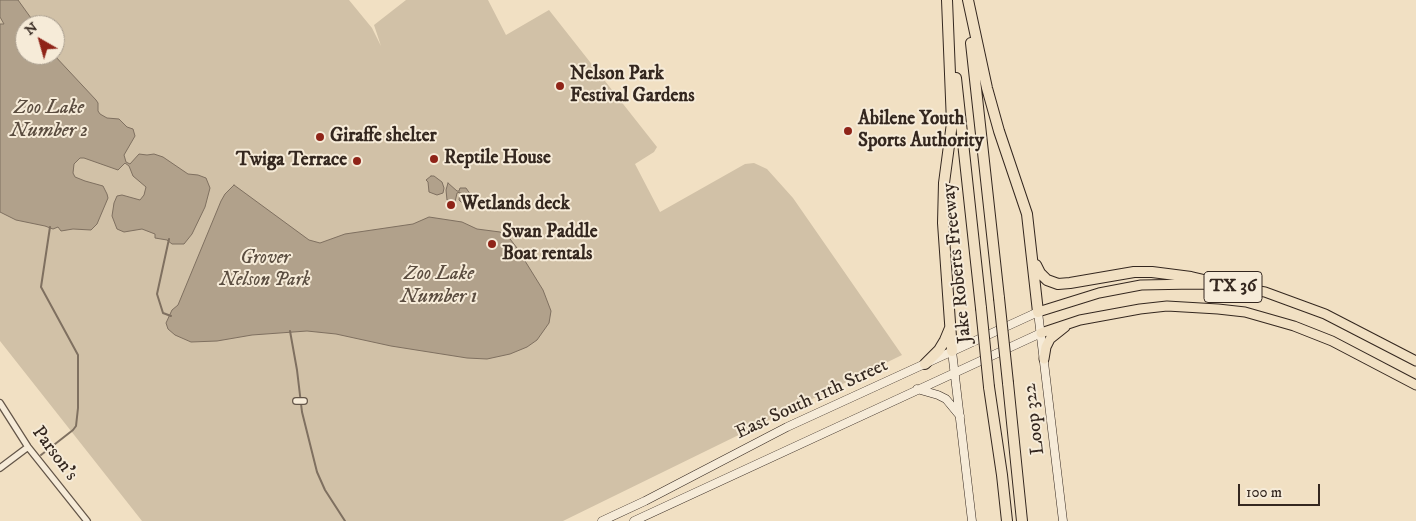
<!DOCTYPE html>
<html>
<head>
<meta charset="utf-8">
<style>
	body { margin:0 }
	#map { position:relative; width:1416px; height:521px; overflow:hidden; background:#f1e0c3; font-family:"IM FELL DW Pica",serif }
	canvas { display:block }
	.north { position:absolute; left:15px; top:15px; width:50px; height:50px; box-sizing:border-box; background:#f6ebd8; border:1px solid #a89d8e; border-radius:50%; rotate:322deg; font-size:14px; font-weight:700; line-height:20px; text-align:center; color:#34271f }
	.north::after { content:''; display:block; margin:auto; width:18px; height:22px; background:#8f2418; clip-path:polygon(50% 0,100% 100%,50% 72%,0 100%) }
	.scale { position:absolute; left:1238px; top:484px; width:82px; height:22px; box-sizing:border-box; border:2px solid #34271f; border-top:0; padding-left:6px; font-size:15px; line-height:18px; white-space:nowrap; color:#34271f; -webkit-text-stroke:4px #f6ebd8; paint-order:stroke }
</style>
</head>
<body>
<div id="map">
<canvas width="1416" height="521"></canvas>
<div class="north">N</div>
<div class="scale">100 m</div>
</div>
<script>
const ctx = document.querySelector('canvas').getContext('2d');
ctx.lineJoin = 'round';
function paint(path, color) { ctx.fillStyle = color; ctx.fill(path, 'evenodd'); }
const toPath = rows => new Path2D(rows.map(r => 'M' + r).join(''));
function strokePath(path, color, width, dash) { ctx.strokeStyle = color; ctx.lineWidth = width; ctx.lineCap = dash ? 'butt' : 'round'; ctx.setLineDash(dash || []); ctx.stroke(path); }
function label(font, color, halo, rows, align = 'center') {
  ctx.font = font + ' "IM FELL DW Pica",serif'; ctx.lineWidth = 4; ctx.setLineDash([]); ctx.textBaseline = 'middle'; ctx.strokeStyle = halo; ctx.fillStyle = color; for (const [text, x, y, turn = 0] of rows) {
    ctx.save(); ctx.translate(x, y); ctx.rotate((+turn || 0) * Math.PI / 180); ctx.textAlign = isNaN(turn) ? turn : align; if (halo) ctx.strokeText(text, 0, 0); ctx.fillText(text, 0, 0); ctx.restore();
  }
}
paint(toPath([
	[0,0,349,0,372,28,381,46,374,25,406,0,488,0,506,35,549,10,657,147,654,152,635,164,660,212,745,164,754,163,767,169,793,198,902,355,563,521,142,521,0,341],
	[25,25,55,25,55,55,25,55]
]), '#d1c1a7');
const water = toPath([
	[0,0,18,0,36,25,25,25,25,55,54,55,96,100,98,103,98,111,100,114,107,118,119,119,127,127,133,129,135,136,124,155,126,162,130,164,139,154,147,155,154,154,163,157,188,174,198,175,206,178,210,188,205,207,192,234,184,244,172,244,167,240,155,238,155,234,142,229,124,232,117,229,112,216,114,203,117,196,122,195,140,200,144,195,146,187,133,176,129,166,125,163,118,170,84,158,80,158,74,164,73,173,75,177,85,181,103,186,107,194,108,198,97,224,91,230,73,229,61,231,58,227,53,229,45,226,16,220,0,212,0,24,4,24,0,17,0,0],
	[431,176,434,176,442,182,444,188,443,193,437,195,429,192,428,182,426,180,431,176],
	[448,183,457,191,459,191,460,188,466,188,475,201,468,204,461,202,459,200,460,192,457,193,455,202,447,200,446,190,448,183],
	[234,185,309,240,320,243,345,234,413,224,429,217,462,222,477,229,500,232,507,235,517,248,543,290,551,311,549,323,537,340,527,347,510,354,487,359,467,358,391,346,336,334,307,331,252,335,217,341,191,342,175,335,168,329,166,323,172,310,178,305,221,201,225,194,234,185]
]);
paint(water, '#b1a18b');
strokePath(water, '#7f7060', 1);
strokePath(toPath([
	[169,239,157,294,163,313,171,316],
	[290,331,297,370,302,412,317,472,325,490,345,521],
	[41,455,73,430,76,426,78,408,78,355,41,287,50,227]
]), '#7f7060', 2);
const minor = toPath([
	[296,401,304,401],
	[0,403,28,447,87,521],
	[0,468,28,447]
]);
const secondary = toPath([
	[952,351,972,521],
	[917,389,938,395,946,399,960,416],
	[602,521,645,501,787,427,1038,312,1063,521],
	[634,521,1041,333]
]);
const primary = toPath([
	[1038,312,1099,293,1141,285,1195,284,1225,285,1265,292,1325,314,1416,361],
	[1041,333,1080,320,1140,309,1167,306,1218,309,1245,312,1294,326,1332,341,1416,385],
	[1044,359,1046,347,1050,339,1065,327]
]);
const motorway = toPath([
	[947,0,952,123,944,183,943,223,952,351],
	[968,0,987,88,999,131,1027,214,1038,312],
	[971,43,999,298],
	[956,78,981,308],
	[1036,265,1040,273,1047,280,1058,284,1070,283,1134,272,1152,272,1191,277,1225,285],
	[925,364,939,350,945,340,950,328],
	[1008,383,1022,521],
	[989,387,1002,475,1007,521]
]);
strokePath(minor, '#635548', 8);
strokePath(secondary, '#34271f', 9);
strokePath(primary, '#34271f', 11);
strokePath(motorway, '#34271f', 12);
strokePath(minor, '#f6ebd8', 5.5);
strokePath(secondary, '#f6ebd8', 8);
strokePath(primary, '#f1e0c3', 9);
strokePath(motorway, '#f1e0c3', 10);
const motorwayBridge = toPath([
	[999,298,1008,383],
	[981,308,989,387]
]);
strokePath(motorwayBridge, '#34271f', 12, []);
strokePath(motorwayBridge, '#f1e0c3', 10);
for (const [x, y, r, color] of [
	[560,86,5,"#8f2418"],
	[848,131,5,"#8f2418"],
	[320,137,5,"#8f2418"],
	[434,159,5,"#8f2418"],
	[357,161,5,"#8f2418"],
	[451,205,5,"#8f2418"],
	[492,244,5,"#8f2418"]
]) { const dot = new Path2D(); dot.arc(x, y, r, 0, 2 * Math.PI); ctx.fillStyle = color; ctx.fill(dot); strokePath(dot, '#f6ebd8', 2); }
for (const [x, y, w] of [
	[1233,287,58]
]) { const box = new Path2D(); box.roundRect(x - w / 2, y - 15.5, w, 31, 4); ctx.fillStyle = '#f6ebd8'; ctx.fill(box); strokePath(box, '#34271f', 1); }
label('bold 18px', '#34271f', null, [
	["TX 36",1233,287]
]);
label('bold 19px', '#34271f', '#f6ebd8', [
	["Nelson Park",570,75],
	["Festival Gardens",570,97],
	["Abilene Youth",858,120],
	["Sports Authority",858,142],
	["Giraffe shelter",330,137],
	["Reptile House",444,159],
	["Twiga Terrace",347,161,"right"],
	["Wetlands deck",461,205],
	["Swan Paddle",502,233],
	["Boat rentals",502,255]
], 'left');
label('italic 19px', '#5b4e41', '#f6ebd8', [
	["Grover",265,259],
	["Nelson Park",265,281]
]);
label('19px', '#34271f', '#f6ebd8', [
	["Jake Roberts Freeway",958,263,-96],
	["East South 11th Street",812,400,-25],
	["Loop 322",1035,419,-97],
	["Parson's",54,454,53]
]);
label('italic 20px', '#5a4c3f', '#f6ebd8', [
	["Zoo Lake",49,109],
	["Number 2",49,132],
	["Zoo Lake",439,275],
	["Number 1",439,298]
]);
</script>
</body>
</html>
